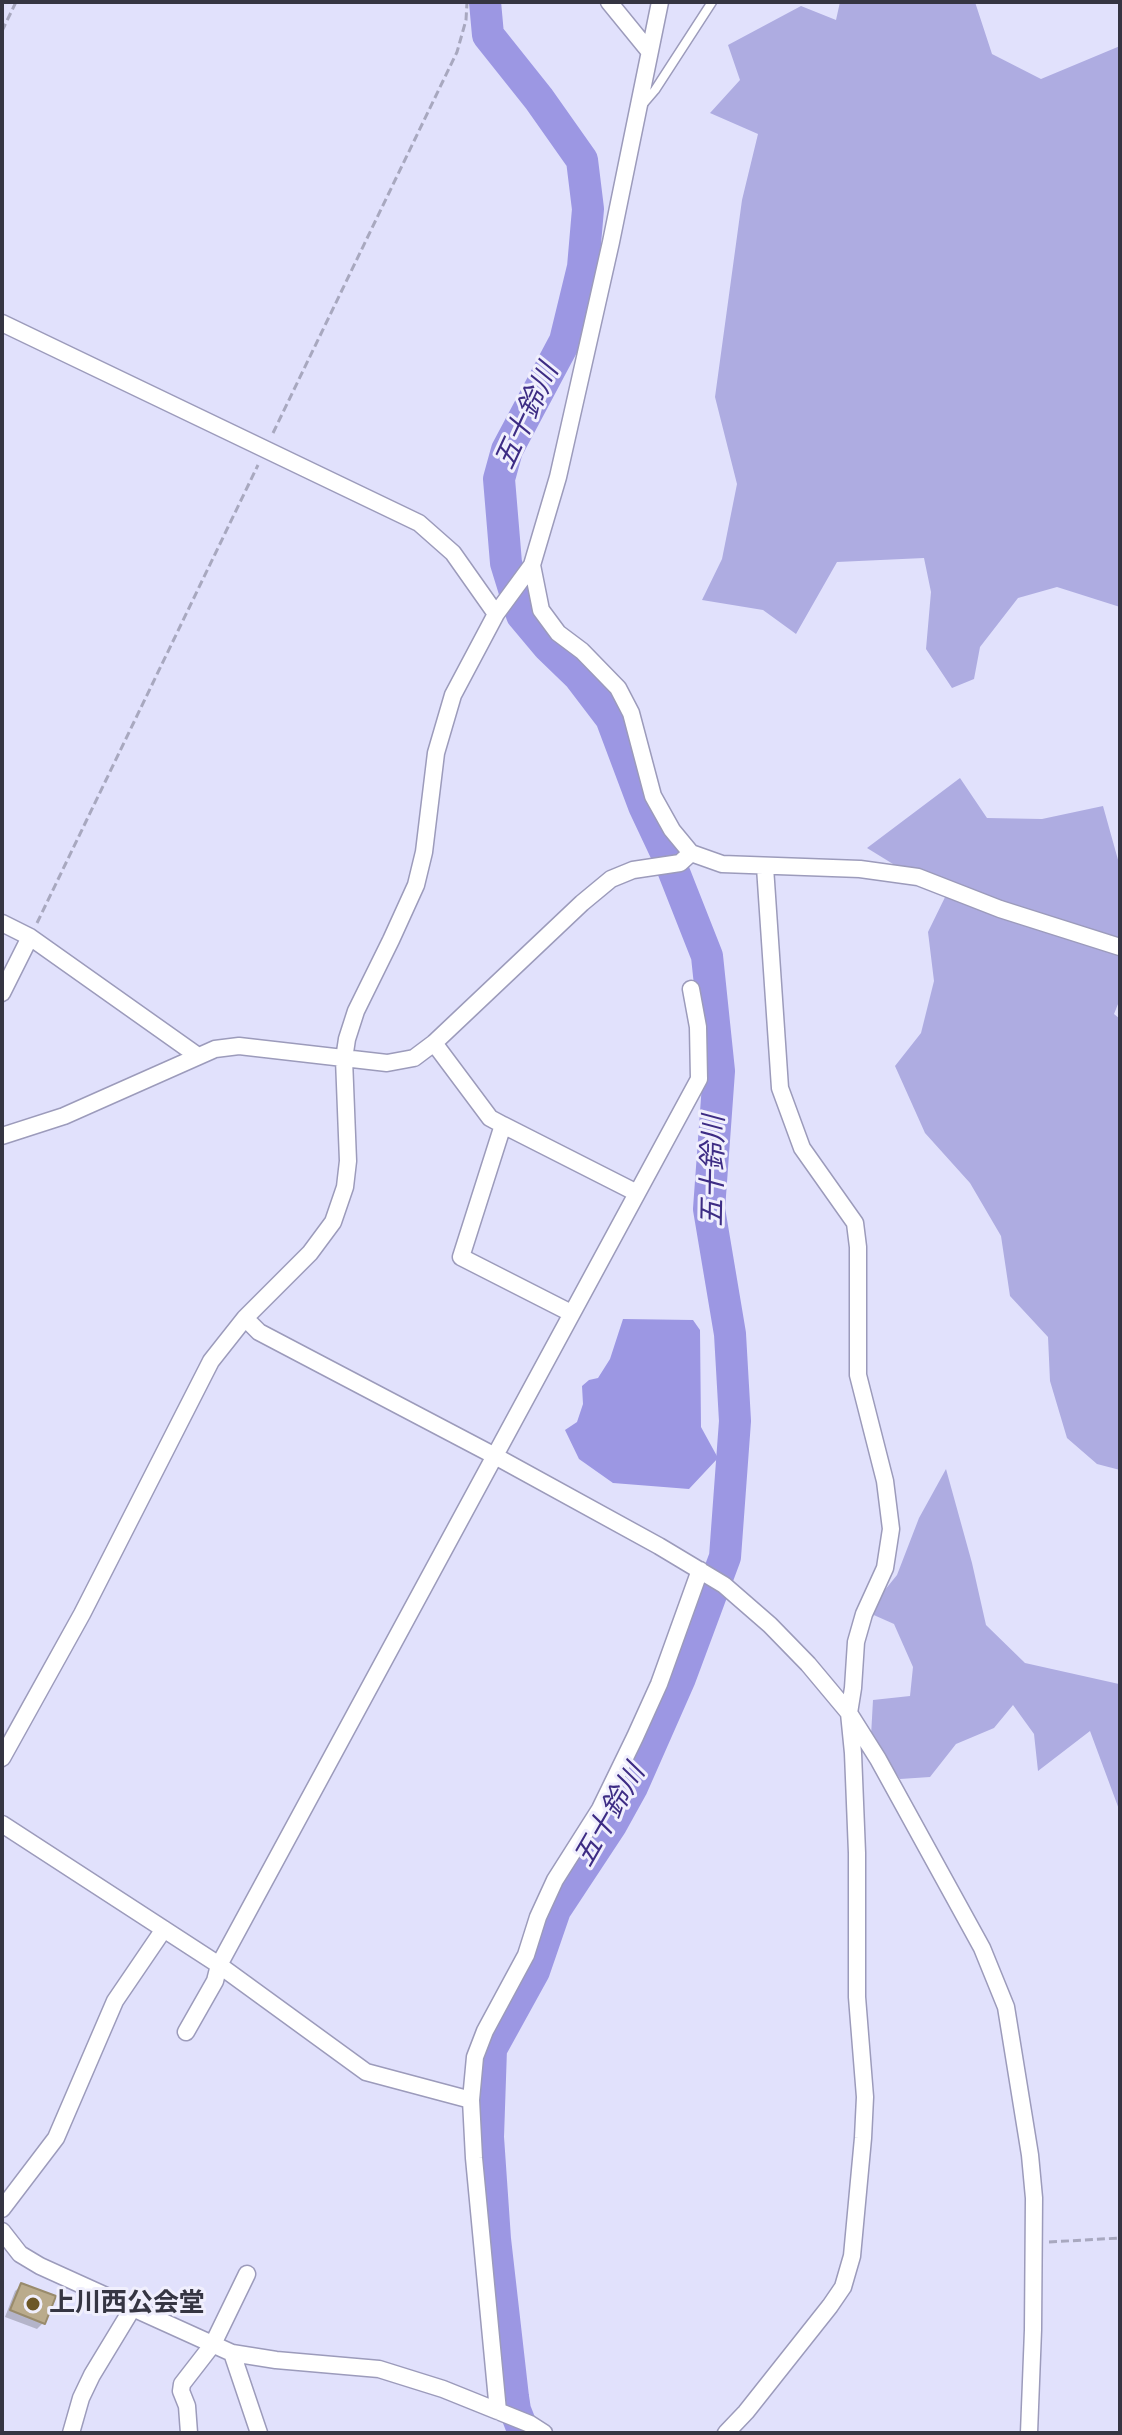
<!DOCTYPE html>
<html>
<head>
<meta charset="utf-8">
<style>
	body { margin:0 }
	#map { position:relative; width:1122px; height:2435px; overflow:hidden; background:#e1e1fc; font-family:Roboto,sans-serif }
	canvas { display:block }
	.frame { position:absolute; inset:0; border:4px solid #353542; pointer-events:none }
</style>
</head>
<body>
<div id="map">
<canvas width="1122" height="2435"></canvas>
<div class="frame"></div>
</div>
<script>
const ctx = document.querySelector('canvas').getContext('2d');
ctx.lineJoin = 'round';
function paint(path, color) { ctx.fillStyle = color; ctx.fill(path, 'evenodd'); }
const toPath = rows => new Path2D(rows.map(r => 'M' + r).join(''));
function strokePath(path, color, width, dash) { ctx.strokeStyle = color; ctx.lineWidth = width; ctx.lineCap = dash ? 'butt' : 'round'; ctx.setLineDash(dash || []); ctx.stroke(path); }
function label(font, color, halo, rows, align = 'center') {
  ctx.font = font + ' Roboto,"Noto Sans JP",sans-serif'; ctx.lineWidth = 6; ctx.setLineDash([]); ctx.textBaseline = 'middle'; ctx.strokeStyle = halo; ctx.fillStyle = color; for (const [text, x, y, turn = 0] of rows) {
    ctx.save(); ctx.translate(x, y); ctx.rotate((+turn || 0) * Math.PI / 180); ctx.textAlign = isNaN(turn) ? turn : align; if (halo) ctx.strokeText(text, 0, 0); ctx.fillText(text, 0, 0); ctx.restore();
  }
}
paint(toPath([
	[840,2,975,2,992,54,1041,79,1120,46,1120,607,1057,587,1018,598,980,647,974,679,952,688,926,649,931,592,924,558,837,562,796,634,763,610,702,600,722,559,737,484,715,397,742,200,758,134,710,113,740,80,728,45,801,6,836,20],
	[960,778,987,818,1042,819,1103,806,1120,867,1120,999,1114,1014,1120,1019,1120,1470,1097,1464,1067,1438,1050,1381,1048,1337,1010,1296,1001,1236,970,1183,925,1133,895,1066,921,1033,934,981,928,932,949,889,906,872,867,848],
	[946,1469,972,1563,986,1625,1025,1663,1119,1684,1120,1812,1090,1731,1038,1771,1034,1734,1013,1705,994,1728,956,1744,930,1777,900,1779,871,1736,873,1700,910,1696,913,1667,894,1624,867,1612,897,1575,919,1518]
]), '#aeace1');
paint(toPath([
	[623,1319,693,1320,700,1330,701,1427,718,1458,689,1489,613,1483,579,1459,565,1430,577,1422,583,1404,582,1386,589,1380,598,1378,610,1359]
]), '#9c97e3');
paint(toPath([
	[22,2285,43,2323,37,2329,5,2317,15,2291]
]), '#0003');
strokePath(toPath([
	[485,2,488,35,539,99,582,160,588,209,583,267,565,341,507,450,499,479,506,563,522,615,548,646,579,676,611,718,644,806,668,857,707,956,719,1071,709,1209,730,1334,735,1421,725,1557,680,1678,632,1787,611,1825,555,1910,534,1971,491,2049,488,2137,495,2239,513,2397,515,2410,524,2433]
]), '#9c97e3', 32);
const building = toPath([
	[21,2283,56,2296,45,2324,10,2310,21,2283]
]);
paint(building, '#baab8c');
strokePath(building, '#998b6c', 2);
const lane = toPath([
	[643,104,655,90,712,2]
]);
const street = toPath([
	[609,2,649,51],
	[2,323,419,523,453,553,496,614],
	[532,565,541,610,558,633,582,651,618,688,631,713,653,796,672,830,691,853,722,864,860,869,918,877,1000,909,1120,947],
	[2,923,30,937,198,1056],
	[2,993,30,937],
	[434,1043,490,1118,503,1125],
	[2,1136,64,1116,215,1049,239,1046,387,1063,414,1058,434,1043,582,903,611,879,633,870,680,863,691,853],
	[571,1313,461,1257,503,1125,637,1193],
	[245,1318,259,1332,495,1456,659,1546,724,1585,770,1625,808,1664,849,1713,878,1759,982,1948,1006,2007,1030,2155,1034,2198,1033,2330,1029,2433],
	[2,1758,82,1614,211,1361,245,1318,310,1253,333,1222,345,1187,348,1161,344,1059,347,1039,356,1011,391,940,416,885,424,852,436,753,453,695,496,614,532,565,558,477,611,242,660,2],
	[2,1824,219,1965,366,2072,471,2100],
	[186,2032,215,1981,219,1965,699,1079,698,1027,691,989],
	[2,2209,56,2138,115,2001,164,1929],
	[2,2231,20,2254,40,2266,232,2353,276,2360,379,2369,443,2389,530,2424,544,2433],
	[232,2353,259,2433],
	[498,2411,474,2158,471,2100,475,2057,485,2031,526,1955,538,1917,555,1880,600,1809,635,1737,659,1684,700,1570],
	[71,2433,81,2398,92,2375,132,2309],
	[189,2433,187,2406,181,2391,182,2384,213,2344,247,2274],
	[726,2433,746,2412,830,2306,843,2287,852,2256,863,2138,865,2097,857,1997,857,1853,853,1753,849,1713,853,1688,856,1642,864,1614,885,1568,891,1529,885,1481,858,1375,858,1247,855,1223,802,1148,780,1088,765,867]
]);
strokePath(lane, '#9c9bbb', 11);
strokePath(street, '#9c9bbb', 19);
strokePath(toPath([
	[2,31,16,2],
	[273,433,457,52,466,20,467,2],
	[37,923,258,465],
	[1049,2242,1120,2238]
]), '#a8a8bf', 3, [8, 4]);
strokePath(lane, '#fff', 8);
strokePath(street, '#fff', 16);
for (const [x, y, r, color] of [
	[33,2304,8,"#6c5726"]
]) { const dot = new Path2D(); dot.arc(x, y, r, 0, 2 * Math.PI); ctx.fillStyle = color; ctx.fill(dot); strokePath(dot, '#f0effd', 3); }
label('bold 26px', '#353542', '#f0effd', [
	["上川西公会堂",49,2304]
], 'left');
label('italic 28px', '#3d2c84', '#f0effd', [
	["五十鈴川",528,417,-65],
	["五十鈴川",715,1171,-89],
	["五十鈴川",611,1816,-60]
]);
</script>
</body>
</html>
